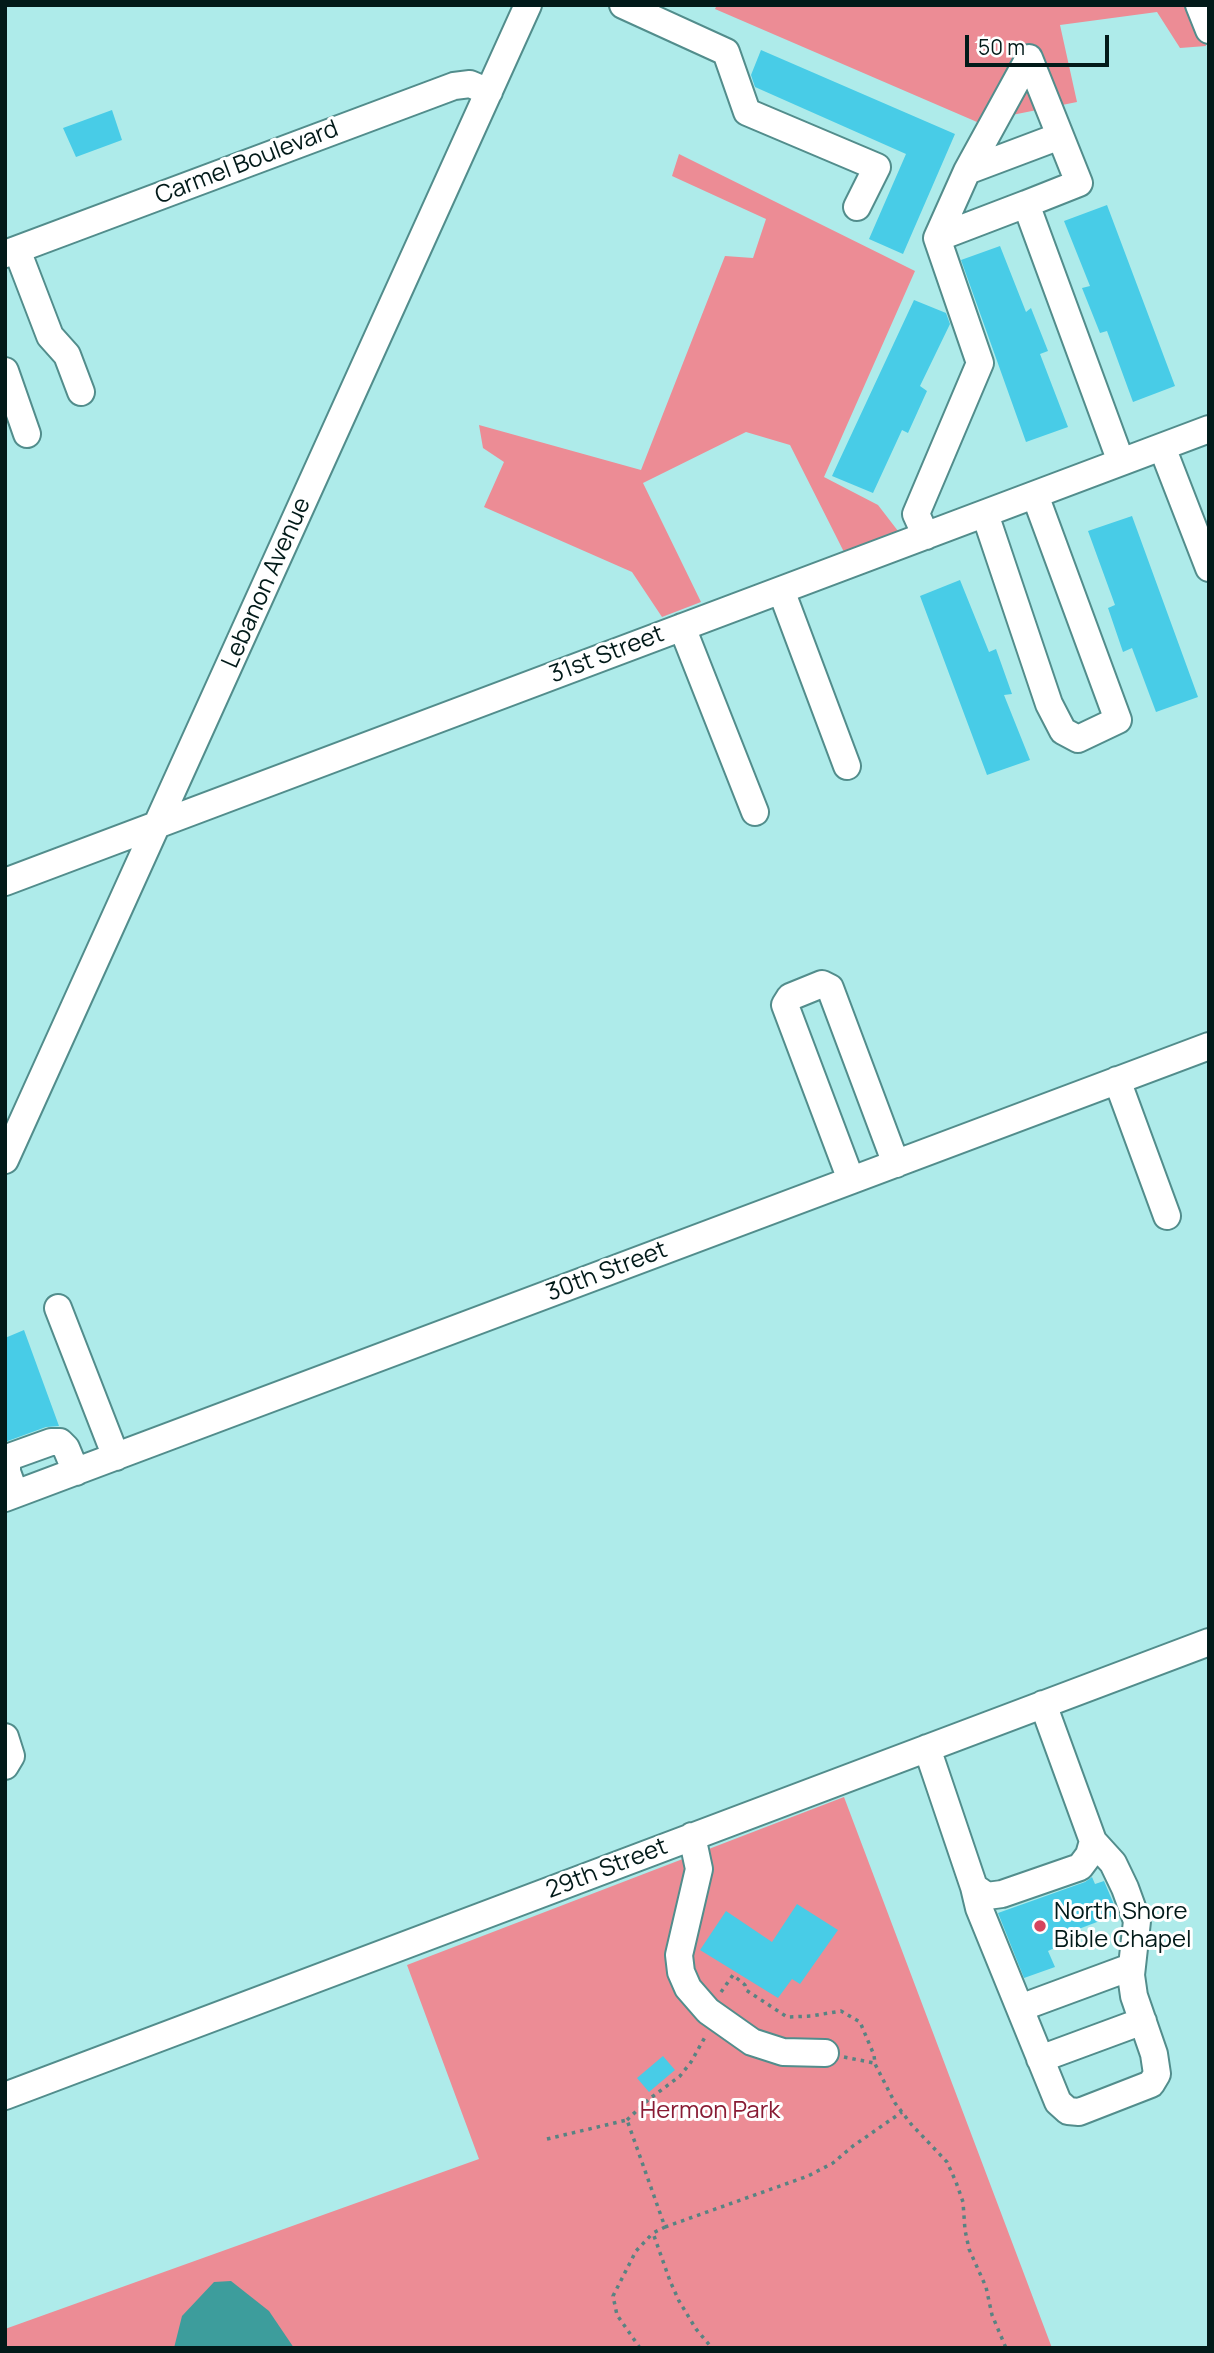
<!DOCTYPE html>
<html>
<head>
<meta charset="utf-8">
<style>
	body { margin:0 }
	#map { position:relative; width:1214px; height:2353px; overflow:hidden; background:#aeebea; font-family:Manrope,sans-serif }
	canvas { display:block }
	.frame { position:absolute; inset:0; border:7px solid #021a19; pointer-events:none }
	.scale { position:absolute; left:965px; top:35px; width:144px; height:32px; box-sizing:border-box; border:4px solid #021a19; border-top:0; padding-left:9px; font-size:21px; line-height:24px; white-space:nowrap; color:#021a19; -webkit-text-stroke:5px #fff; paint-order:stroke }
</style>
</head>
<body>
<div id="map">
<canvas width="1214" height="2353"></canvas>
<div class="frame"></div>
<div class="scale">50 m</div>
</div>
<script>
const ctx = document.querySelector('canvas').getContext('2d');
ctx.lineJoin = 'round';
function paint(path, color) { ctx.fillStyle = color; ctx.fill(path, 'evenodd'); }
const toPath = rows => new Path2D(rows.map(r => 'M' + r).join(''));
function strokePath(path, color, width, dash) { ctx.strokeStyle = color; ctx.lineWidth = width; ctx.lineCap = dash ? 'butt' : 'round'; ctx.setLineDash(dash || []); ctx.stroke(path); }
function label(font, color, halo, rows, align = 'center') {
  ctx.font = font + ' Manrope,sans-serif'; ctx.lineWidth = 6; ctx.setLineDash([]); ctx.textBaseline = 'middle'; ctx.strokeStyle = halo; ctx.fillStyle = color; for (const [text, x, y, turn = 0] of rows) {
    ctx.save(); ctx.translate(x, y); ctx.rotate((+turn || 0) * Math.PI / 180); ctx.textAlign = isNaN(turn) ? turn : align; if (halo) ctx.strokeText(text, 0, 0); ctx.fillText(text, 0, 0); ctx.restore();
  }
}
paint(toPath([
	[717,5,1196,5,1206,46,1180,48,1157,12,1060,25,1077,102,977,122,715,9],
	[679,154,915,271,824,477,878,505,898,531,845,554,790,445,746,432,643,483,701,602,662,617,632,572,484,507,504,462,483,448,479,425,641,470,725,256,753,258,766,219,672,176],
	[844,1797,1052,2348,5,2348,5,2329,479,2159,407,1965]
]), '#ec8c95');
paint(toPath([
	[231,2281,269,2311,294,2348,174,2348,182,2316,214,2282]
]), '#3d9d9c');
paint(toPath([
	[761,50,955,134,903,254,869,239,906,154,755,87,751,75],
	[112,110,122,140,76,157,63,128],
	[1107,205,1175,386,1133,402,1107,331,1100,333,1082,288,1090,286,1064,221],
	[1000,246,1026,312,1031,308,1048,351,1040,354,1068,427,1026,442,961,260],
	[914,300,946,313,950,324,920,386,927,391,908,433,902,430,873,493,832,476],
	[1132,516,1198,697,1156,712,1132,648,1123,652,1108,608,1115,605,1088,531],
	[960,580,989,652,996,649,1012,694,1004,695,1030,760,987,775,920,596],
	[24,1330,59,1426,46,1427,5,1442,5,1338],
	[1092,1877,1095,1884,1104,1881,1118,1914,1063,1935,1065,1943,1048,1951,1055,1967,1024,1978,998,1913,1085,1882],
	[797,1904,838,1930,800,1984,792,1979,778,1998,700,1950,726,1911,772,1942],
	[663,2056,675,2070,649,2092,637,2078]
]), '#48cce7');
const minor = toPath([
	[623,5,726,52,747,112,877,167,857,207],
	[1199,5,1209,30],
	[967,171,1060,136],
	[937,238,1026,204],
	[17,250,50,336,67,355,81,392],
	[5,254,454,86,470,84,489,92],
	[5,371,27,434],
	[1162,447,1209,568],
	[985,514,1049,704,1063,731,1078,739,1118,720,1035,495],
	[926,536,916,514,980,363,937,238,967,171,1029,58,1079,183,1026,204,1121,462],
	[781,590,847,766],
	[682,627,755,812],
	[5,882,1209,429],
	[1117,1080,1167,1216],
	[5,1160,528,5],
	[851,1180,785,1005,790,997,822,984,830,988,896,1164],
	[58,1308,116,1457],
	[15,1494,7,1472,7,1463,12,1456,51,1442,60,1442,66,1448,76,1472],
	[5,1498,1209,1046],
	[5,1737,11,1756,5,1766],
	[927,1748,974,1887,987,1896,1002,1894,1080,1867,1089,1855,1093,1841,1043,1704],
	[692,1836,699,1869,679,1955,681,1972,688,1988,708,2011,752,2042,783,2052,825,2053],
	[974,1887,979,1908,1058,2102,1068,2111,1079,2112,1151,2084,1157,2074,1154,2054,1134,1996,1131,1975,1137,1921,1125,1888,1113,1863,1093,1841],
	[1020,2008,1131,1967],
	[1040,2059,1143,2021],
	[5,2096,1209,1642]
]);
strokePath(minor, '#528d8c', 30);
strokePath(toPath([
	[721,1992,733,1975,745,1985,746,1990,787,2017,811,2016,841,2011,860,2022,874,2055,875,2064,895,2103,911,2124,947,2162,956,2182,963,2202,965,2230,969,2249,986,2287,992,2315,1006,2348],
	[844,2057,874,2063],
	[627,2120,648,2100,680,2076,691,2062,705,2037],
	[547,2139,627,2120,665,2227,653,2233,670,2281,679,2301,696,2329,712,2348],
	[665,2227,808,2176,833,2163,853,2146,902,2112],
	[640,2348,617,2315,613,2296,636,2251,652,2234]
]), '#588382', 3.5, [3.5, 5]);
strokePath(minor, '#fff', 26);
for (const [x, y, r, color] of [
	[1040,1926,7,"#d5455e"]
]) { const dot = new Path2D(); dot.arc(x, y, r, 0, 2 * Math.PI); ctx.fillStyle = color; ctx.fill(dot); strokePath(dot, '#fff', 2.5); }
label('24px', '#021a19', '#fff', [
	["Carmel Boulevard",247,163,-21],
	["Lebanon Avenue",267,583,-66],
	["31st Street",607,655,-21],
	["30th Street",607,1272,-21],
	["29th Street",607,1869,-21]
]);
label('24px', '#021a19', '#fff', [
	["North Shore",1054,1912],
	["Bible Chapel",1054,1940]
], 'left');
label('24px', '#881c34', '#fff', [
	["Hermon Park",710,2111]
]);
</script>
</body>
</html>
